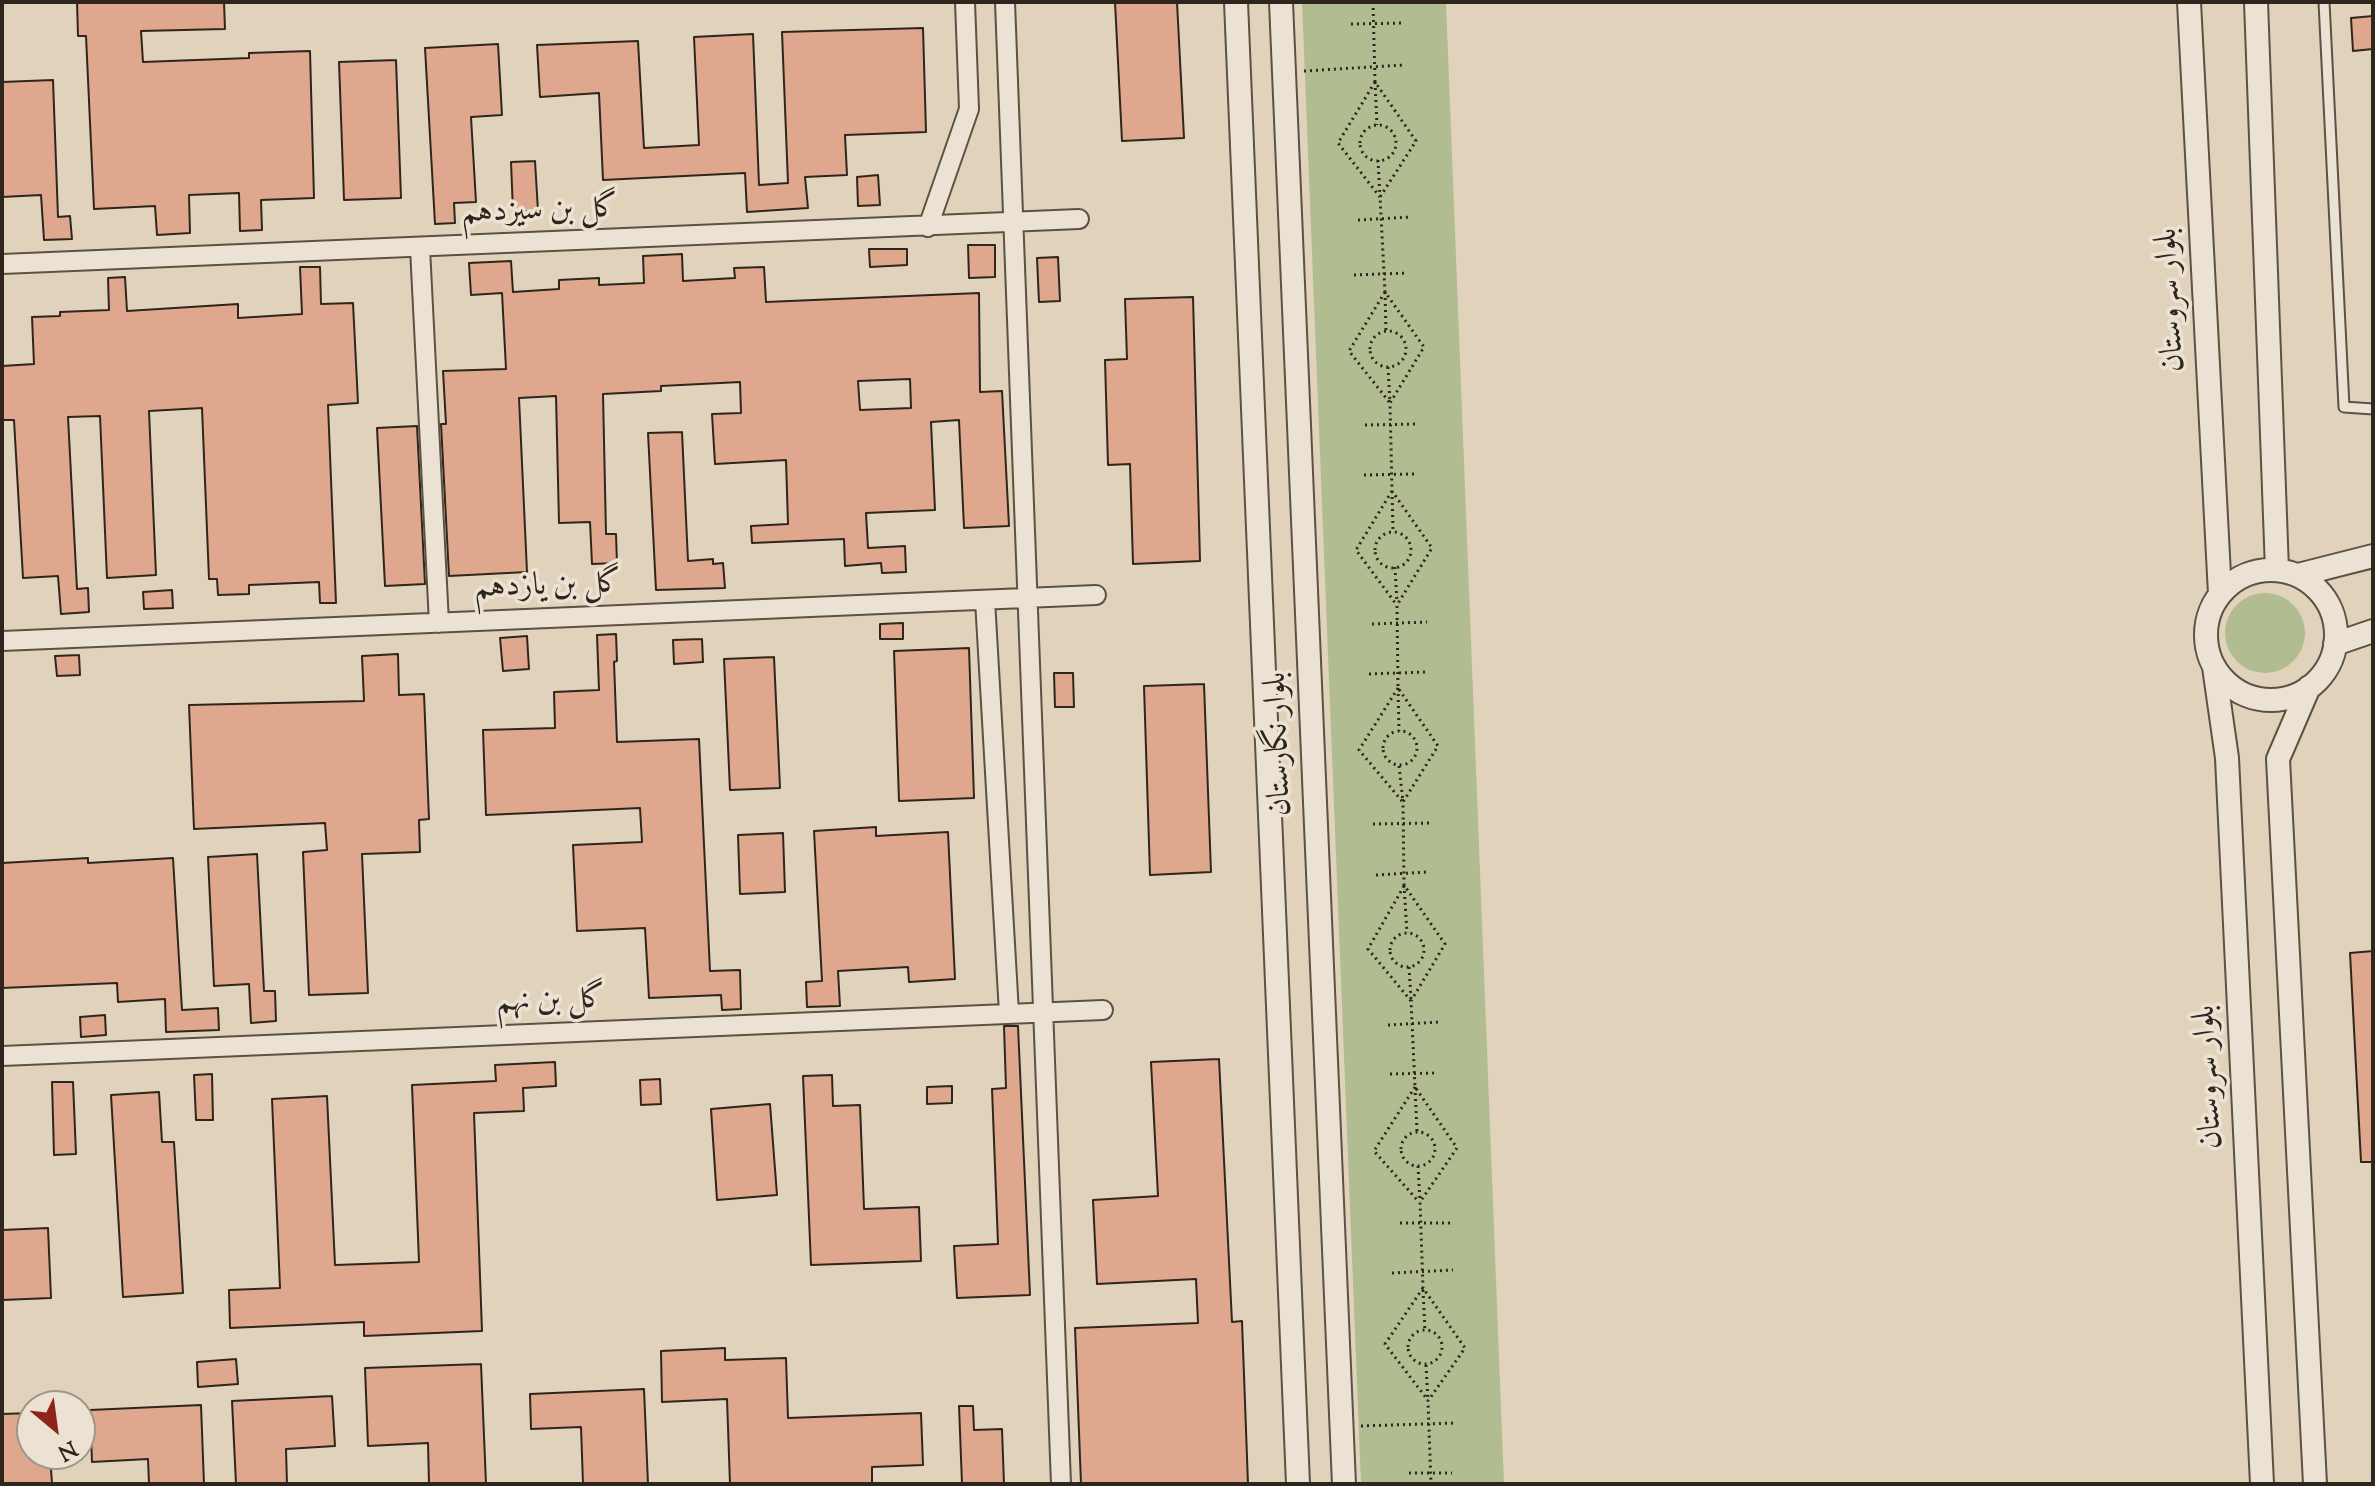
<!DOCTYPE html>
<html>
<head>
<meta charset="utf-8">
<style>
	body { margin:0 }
	#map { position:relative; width:2375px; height:1486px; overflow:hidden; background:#e1d3bb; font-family:"Sorts Mill Goudy",serif }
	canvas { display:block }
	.frame { position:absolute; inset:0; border:4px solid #2e261c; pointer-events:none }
	.north { position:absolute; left:16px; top:1390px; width:80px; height:80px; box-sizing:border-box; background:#ece2d3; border:2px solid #a0978a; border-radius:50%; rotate:151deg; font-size:22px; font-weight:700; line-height:32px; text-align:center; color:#2e261c }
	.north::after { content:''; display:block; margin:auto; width:28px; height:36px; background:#8f2418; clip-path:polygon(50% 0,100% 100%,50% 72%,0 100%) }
</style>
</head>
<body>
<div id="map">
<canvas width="2375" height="1486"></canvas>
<div class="frame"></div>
<div class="north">N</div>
</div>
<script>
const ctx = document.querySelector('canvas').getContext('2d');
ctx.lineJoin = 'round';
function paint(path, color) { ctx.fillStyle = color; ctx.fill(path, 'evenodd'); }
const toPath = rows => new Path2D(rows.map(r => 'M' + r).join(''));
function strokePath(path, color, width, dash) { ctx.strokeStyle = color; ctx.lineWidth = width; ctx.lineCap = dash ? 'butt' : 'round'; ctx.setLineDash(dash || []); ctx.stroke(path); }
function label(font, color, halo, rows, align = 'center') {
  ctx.font = font + ' "Sorts Mill Goudy",Amiri,serif'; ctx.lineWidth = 7; ctx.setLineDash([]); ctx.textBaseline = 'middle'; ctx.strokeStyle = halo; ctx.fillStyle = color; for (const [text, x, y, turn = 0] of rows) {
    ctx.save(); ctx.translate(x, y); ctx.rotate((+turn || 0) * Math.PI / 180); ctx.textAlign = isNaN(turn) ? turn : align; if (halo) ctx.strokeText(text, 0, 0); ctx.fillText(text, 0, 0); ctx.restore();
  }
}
paint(toPath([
	[1302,2,1446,2,1504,1484,1361,1484],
	'2225 633a40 40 0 1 1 80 0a40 40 0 1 1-80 0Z'
]), '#b2bc91');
const building = toPath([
	[77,2,224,2,225,29,141,31,143,62,249,58,249,53,310,51,314,198,261,200,262,230,240,231,239,193,189,195,190,233,157,235,155,206,94,209,86,36,78,36,77,2],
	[1115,2,1177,2,1184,138,1122,141,1115,2],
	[2373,16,2373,49,2353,51,2351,18,2373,16],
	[923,28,926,132,845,135,847,175,805,177,808,208,747,212,745,173,603,180,599,93,540,97,537,45,638,41,644,148,699,145,694,37,753,34,759,185,788,183,782,32,923,28],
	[498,44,502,115,471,117,476,202,454,203,455,223,435,224,425,48,498,44],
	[396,60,401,198,344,200,339,62,396,60],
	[53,80,58,217,70,216,72,239,44,240,41,195,2,197,2,82,53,80],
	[535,161,538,211,513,212,511,162,535,161],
	[878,175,880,205,858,206,857,177,878,175],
	[968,245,995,245,995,277,969,278,968,245],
	[869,249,907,249,907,265,870,267,869,249],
	[682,254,683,281,735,278,734,268,764,267,766,302,979,293,980,392,1002,391,1009,526,964,528,959,420,931,422,935,510,866,513,868,548,905,546,906,572,882,573,881,563,845,566,844,539,752,543,751,526,788,524,786,460,715,464,712,414,741,413,740,382,661,386,661,391,603,394,606,534,616,534,617,563,592,564,590,522,559,523,556,396,519,398,527,572,449,576,441,424,446,424,443,371,506,369,502,293,471,295,469,263,511,261,513,292,559,289,559,280,599,278,599,285,644,283,643,256,682,254],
	[910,379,911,408,860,410,858,381,910,379],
	[1058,257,1060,301,1039,302,1037,258,1058,257],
	[300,267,320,267,321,304,353,303,358,403,328,405,336,603,320,603,319,582,249,585,249,594,218,595,217,579,209,579,202,408,149,411,156,575,107,578,100,416,68,417,77,589,88,588,89,612,61,614,58,576,23,578,14,420,2,420,2,366,34,364,32,317,60,316,60,312,109,310,108,278,125,277,127,311,238,304,238,318,302,314,300,267],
	[1193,297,1200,561,1133,564,1130,464,1108,465,1105,360,1127,359,1125,299,1193,297],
	[417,426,425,584,385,586,377,428,417,426],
	[682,432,688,561,713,559,713,564,723,563,725,588,656,590,648,433,682,432],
	[172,590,173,608,144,609,143,592,172,590],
	[903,623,903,639,880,639,880,624,903,623],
	[616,634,617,661,614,662,617,742,699,739,710,971,740,970,741,1009,722,1010,721,995,649,998,645,928,577,931,573,845,642,842,640,808,486,815,483,730,555,728,554,692,599,690,597,635,616,634],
	[527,636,529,669,503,671,500,638,527,636],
	[702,639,703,662,674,664,673,640,702,639],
	[969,648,974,798,899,801,894,651,969,648],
	[398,654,399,695,424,694,429,819,419,820,420,852,362,854,368,993,309,995,303,852,327,850,325,823,194,829,189,705,364,701,362,656,398,654],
	[79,655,80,675,57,676,55,656,79,655],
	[774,657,780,788,730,790,724,659,774,657],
	[1054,673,1073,673,1074,707,1055,707,1054,673],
	[1204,684,1211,872,1150,875,1144,686,1204,684],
	[876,827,876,836,948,832,955,979,909,982,908,967,838,971,840,1006,807,1007,806,982,822,981,814,831,876,827],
	[783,833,785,892,740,894,738,835,783,833],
	[257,854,264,991,275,991,276,1021,251,1023,249,984,214,986,208,857,257,854],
	[88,858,88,863,173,858,182,1010,218,1008,219,1030,166,1032,165,999,118,1002,117,983,2,988,2,863,88,858],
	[2373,951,2373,1162,2361,1162,2350,953,2373,951],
	[105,1015,106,1035,81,1037,80,1017,105,1015],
	[1004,1026,1018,1026,1030,1295,957,1298,954,1246,998,1244,992,1089,1006,1088,1004,1026],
	[1219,1059,1232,1322,1242,1321,1248,1484,1081,1484,1075,1328,1198,1323,1196,1279,1097,1284,1093,1200,1158,1196,1151,1062,1219,1059],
	[555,1062,556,1086,523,1088,524,1111,474,1113,482,1331,364,1336,364,1322,230,1328,229,1290,280,1288,272,1099,327,1096,335,1265,419,1262,412,1085,496,1081,495,1065,555,1062],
	[212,1074,213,1120,196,1120,194,1075,212,1074],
	[832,1075,833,1106,860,1105,864,1209,919,1207,921,1261,811,1265,803,1076,832,1075],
	[660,1079,661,1104,641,1105,640,1080,660,1079],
	[52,1082,73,1082,76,1154,54,1155,52,1082],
	[952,1086,952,1103,927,1104,927,1087,952,1086],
	[159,1092,162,1142,174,1142,183,1293,123,1297,111,1095,159,1092],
	[770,1104,777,1195,717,1200,711,1109,770,1104],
	[48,1228,51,1298,2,1300,2,1230,48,1228],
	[725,1348,725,1360,786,1358,788,1418,921,1413,923,1465,872,1467,872,1484,730,1484,727,1399,662,1402,661,1351,725,1348],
	[236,1359,238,1384,198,1387,197,1362,236,1359],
	[481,1364,486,1484,429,1484,428,1443,368,1446,365,1368,481,1364],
	[644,1389,648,1484,583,1484,581,1427,531,1429,530,1394,644,1389],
	[332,1396,335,1446,286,1449,287,1484,236,1484,232,1401,332,1396],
	[201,1405,204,1484,149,1484,148,1459,92,1462,90,1410,201,1405],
	[959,1406,973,1406,974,1430,1002,1429,1004,1484,962,1484,959,1406],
	[32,1413,32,1454,50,1454,52,1484,2,1484,2,1414,32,1413]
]);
paint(building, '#dfa78e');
strokePath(building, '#2e261c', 2);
const service = toPath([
	[2324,2,2344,407,2373,409]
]);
const minor = toPath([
	[1005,2,1061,1484],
	[928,227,969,109,965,2],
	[420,248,439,623],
	[2,264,1079,219],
	[985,600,1009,1013],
	[2,641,1096,595],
	[2,1056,1103,1010]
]);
const tertiary = toPath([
	[1236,2,1298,1484],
	[1281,2,1344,1484],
	[2189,2,2220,594],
	[2256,2,2277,570],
	'2206 635a65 65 0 1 1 130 0a65 65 0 1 1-130 0Z',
	[2298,575,2373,556],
	[2335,644,2373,631],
	[2214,667,2227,758,2262,1484],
	[2309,687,2278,759,2315,1484]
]);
strokePath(service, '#5b5144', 13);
strokePath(minor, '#5b5144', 22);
strokePath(tertiary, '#5b5144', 26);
strokePath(toPath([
	[1373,2,1375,82,1416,141,1380,197,1385,292,1424,347,1390,403,1392,491,1432,548,1397,605,1398,688,1438,746,1403,802,1404,885,1445,944,1411,1001,1415,1087,1457,1148,1420,1202,1423,1288,1465,1348,1428,1401,1431,1484],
	[1351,24,1404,23],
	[1304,71,1404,65],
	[1375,82,1338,143,1380,197],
	[1375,82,1377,125],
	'1360 143a18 18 0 1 1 36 0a18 18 0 1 1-36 0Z',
	[1378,160,1380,197],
	[1358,220,1411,217],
	[1354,275,1408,273],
	[1385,292,1349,351,1390,403],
	[1385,292,1386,332],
	'1370 349a18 18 0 1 1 36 0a18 18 0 1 1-36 0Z',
	[1388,367,1390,403],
	[1365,425,1417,424],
	[1364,475,1414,474],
	[1392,491,1356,550,1396,604],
	[1392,491,1393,531],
	'1375 550a18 18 0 1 1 36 0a18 18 0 1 1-36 0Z',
	[1395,567,1397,603],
	[1372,624,1427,622],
	[1369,674,1425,672],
	[1398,688,1359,750,1402,801],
	[1398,688,1399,731],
	'1383 748a17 17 0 1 1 34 0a17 17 0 1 1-34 0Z',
	[1399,766,1403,802],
	[1373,824,1433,823],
	[1376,875,1428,872],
	[1404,885,1407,933],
	[1404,886,1368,949,1411,1001],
	'1390 950a17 17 0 1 1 34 0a17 17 0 1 1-34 0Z',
	[1409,967,1411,999],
	[1388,1025,1439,1022],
	[1390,1074,1438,1073],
	[1415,1087,1374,1151,1419,1202],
	[1415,1087,1417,1131],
	'1401 1149a17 17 0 1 1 34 0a17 17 0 1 1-34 0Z',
	[1418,1166,1420,1202],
	[1400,1223,1451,1223],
	[1392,1273,1453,1270],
	[1423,1288,1385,1344,1427,1399],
	[1423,1290,1425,1331],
	'1408 1347a17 17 0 1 1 34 0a17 17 0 1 1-34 0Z',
	[1426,1365,1428,1401],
	[1361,1426,1455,1423],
	[1409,1473,1452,1473]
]), '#2e261c', 3, [2, 4]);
strokePath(service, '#ece2d3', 9);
strokePath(minor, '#ece2d3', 18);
strokePath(tertiary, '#ece2d3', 22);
label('32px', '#2e261c', '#ece2d3', [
	["گل بن سیزدهم",540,213,-2],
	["بلوار سروستان",2173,300,-93],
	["گل بن یازدهم",548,588,-2],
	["بلوار نگارستان",1281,744,-92],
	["گل بن نهم",551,1003,-2],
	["بلوار سروستان",2211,1077,-93]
]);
</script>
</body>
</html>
